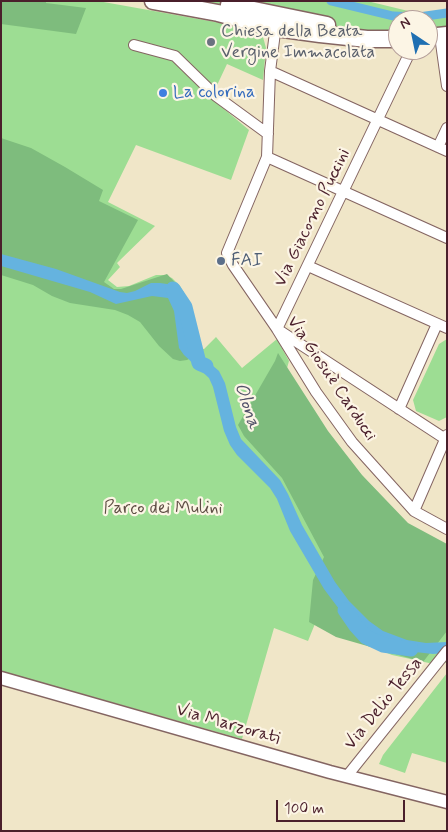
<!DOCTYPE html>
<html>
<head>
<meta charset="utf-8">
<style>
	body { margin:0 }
	#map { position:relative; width:448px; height:832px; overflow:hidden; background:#f0e6c8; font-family:Mynerve,sans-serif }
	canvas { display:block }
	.frame { position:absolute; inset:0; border:2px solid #4a1f2b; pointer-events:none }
	.north { position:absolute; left:388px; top:10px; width:50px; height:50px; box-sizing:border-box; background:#fcf5e5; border:1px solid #b59f9b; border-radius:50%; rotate:326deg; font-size:14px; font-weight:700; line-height:20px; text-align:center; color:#4a1f2b }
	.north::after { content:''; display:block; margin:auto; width:18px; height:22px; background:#1f6fb2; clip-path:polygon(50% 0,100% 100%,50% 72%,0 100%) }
	.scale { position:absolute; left:276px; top:800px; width:129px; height:22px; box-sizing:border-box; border:2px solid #4a1f2b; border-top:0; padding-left:6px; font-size:15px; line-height:18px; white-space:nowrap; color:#4a1f2b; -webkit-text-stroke:4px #fcf5e5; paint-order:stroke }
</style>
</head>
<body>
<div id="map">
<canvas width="448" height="832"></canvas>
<div class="frame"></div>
<div class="north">N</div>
<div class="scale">100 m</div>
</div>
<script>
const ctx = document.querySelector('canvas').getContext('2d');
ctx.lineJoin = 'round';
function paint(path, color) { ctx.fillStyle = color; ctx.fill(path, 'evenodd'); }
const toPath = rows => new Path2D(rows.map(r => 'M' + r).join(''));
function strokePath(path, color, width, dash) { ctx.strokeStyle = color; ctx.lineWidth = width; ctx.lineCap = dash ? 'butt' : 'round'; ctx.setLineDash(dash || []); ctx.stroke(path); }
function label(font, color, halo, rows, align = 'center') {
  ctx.font = font + ' Mynerve,sans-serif'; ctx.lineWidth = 4.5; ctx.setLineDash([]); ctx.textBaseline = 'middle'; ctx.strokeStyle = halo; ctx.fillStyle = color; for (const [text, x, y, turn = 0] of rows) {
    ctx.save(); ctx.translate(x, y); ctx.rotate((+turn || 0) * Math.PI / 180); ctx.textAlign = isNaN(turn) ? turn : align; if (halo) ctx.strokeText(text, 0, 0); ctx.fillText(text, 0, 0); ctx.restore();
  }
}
paint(toPath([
	[1,1,98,1,243,27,259,32,263,37,266,48,263,80,227,64,211,98,249,130,231,180,136,145,108,202,155,226,117,263,120,267,108,280,117,287,129,286,156,275,164,275,172,278,180,286,188,300,195,344,198,348,204,349,216,337,242,368,277,339,289,361,286,372,322,427,356,469,409,526,447,549,447,663,429,663,392,655,365,644,323,604,308,641,274,628,242,739,1,671],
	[185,1,367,1,433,17,447,15,447,30,428,32,428,20,398,20,398,33,359,31],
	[447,339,447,417,439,421,416,411,413,400,439,344],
	[447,673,447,763,412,753,405,773,379,764,383,755]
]), '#9ddd93');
paint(toPath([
	[1,1,46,1,46,3,86,8,76,34,1,24],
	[1,138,31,148,65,167,103,190,99,201,138,220,104,282,114,289,121,289,167,274,183,291,192,310,198,354,187,360,180,361,173,359,159,346,140,322,128,315,115,310,70,303,52,296,33,285,1,275],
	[278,353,328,431,362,475,408,523,447,544,447,631,423,662,336,637,309,622,313,580,324,557,282,478,244,436,238,425,275,361]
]), '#7ebc7d');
paint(toPath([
	[1,254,56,269,120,292,127,293,135,291,151,283,160,283,167,284,176,288,183,299,186,334,189,343,192,348,219,371,225,383,236,427,241,439,280,480,288,494,302,525,335,582,349,601,369,621,383,631,407,640,426,643,447,642,447,653,433,654,406,651,374,640,361,631,339,609,324,589,290,531,277,499,270,488,237,455,230,445,224,431,213,387,209,378,184,355,179,348,174,311,168,298,152,296,116,304,90,292,1,266]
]), '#65b3df');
strokePath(toPath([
	[331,1,393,16,419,17,447,13]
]), '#65b3df', 9);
strokePath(toPath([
	[173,289,185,307,199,363,206,366],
	[345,610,356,626,366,637,383,645,411,649]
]), '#65b3df', 15);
const minor = toPath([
	[276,25,270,71,267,157,227,253,233,265,277,329,316,392,352,442,414,511,447,529],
	[440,36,447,86],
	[134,45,175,56,216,96,268,134],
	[411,50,277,329,447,440],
	[270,71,447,151],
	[438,147,447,128],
	[267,157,447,238],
	[308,266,447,328],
	[399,409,437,324],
	[414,511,447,435],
	[347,776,447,651]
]);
const tertiary = toPath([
	[1,678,330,772,447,802]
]);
const primary = toPath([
	[153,1,218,13,276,28,320,34,367,39,398,39],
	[229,5,327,25],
	[428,37,447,35]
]);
strokePath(minor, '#846562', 12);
strokePath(tertiary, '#846562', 15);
strokePath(primary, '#846562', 19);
strokePath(minor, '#fff', 10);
strokePath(tertiary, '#fff', 12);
strokePath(primary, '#fff', 16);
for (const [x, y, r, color] of [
	[211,42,5,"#6b7280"],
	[163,93,5,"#3f7fe0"],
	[221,261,5,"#5c6f8a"]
]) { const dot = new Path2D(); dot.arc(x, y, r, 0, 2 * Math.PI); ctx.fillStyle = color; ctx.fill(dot); strokePath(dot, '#fcf5e5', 2); }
label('18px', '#5b616d', '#fcf5e5', [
	["Chiesa della Beata",221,32],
	["Vergine Immacolata",221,53]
], 'left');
label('18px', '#366cbe', '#fcf5e5', [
	["La colorina",173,93]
], 'left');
label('18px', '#4a1f2b', '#fcf5e5', [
	["Via Giacomo Puccini",313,218,-64],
	["Via Giosuè Carducci",331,379,56],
	["Via Delio Tessa",384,704,-51],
	["Via Marzorati",228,725,16]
]);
label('18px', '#4e5e75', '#fcf5e5', [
	["FAI",231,261]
], 'left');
label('18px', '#5f4e45', '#fcf5e5', [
	["Parco dei Mulini",163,509]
]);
label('italic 19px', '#53536a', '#fcf5e5', [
	["Olona",246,406,72]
]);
</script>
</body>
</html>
